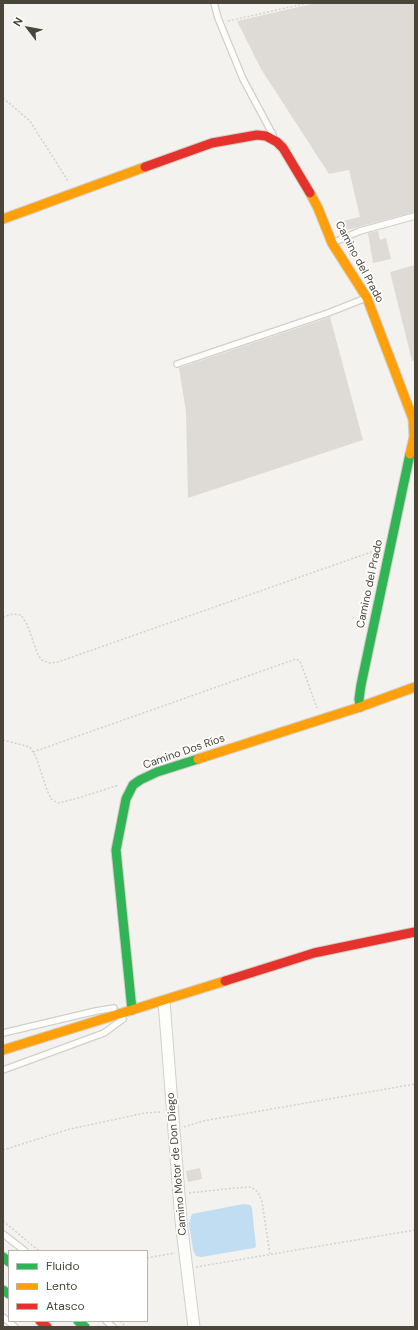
<!DOCTYPE html>
<html>
<head>
<meta charset="utf-8">
<style>
	body { margin:0 }
	#map { position:relative; width:418px; height:1330px; overflow:hidden; background:#f4f2ee; font-family:"DM Sans",sans-serif }
	canvas { display:block }
	.frame { position:absolute; inset:0; border:4px solid #4b4439; pointer-events:none }
	.legend { position:absolute; left:8px; top:1250px; width:140px; height:72px; box-sizing:border-box; background:#fff; border:1px solid #b7b4b0; margin:0; padding:5px 7px; list-style:none; font-size:12px; color:#4b4439 }
	.legend li { display:flex; align-items:center; gap:8px; height:20px }
	.legend b { width:20px; border:1px solid #b7b4b0 }
	.north { position:absolute; left:8px; top:8px; width:40px; height:40px; -webkit-text-stroke:3px #fff; paint-order:stroke; rotate:302deg; font-size:11px; font-weight:700; line-height:16px; text-align:center; color:#4b4439 }
	.north::after { content:''; display:block; margin:auto; width:14px; height:18px; background:#4b4439; clip-path:polygon(50% 0,100% 100%,50% 72%,0 100%) }
</style>
</head>
<body>
<div id="map">
<canvas width="418" height="1330"></canvas>
<div class="frame"></div>
<ul class="legend">
<li><b style="height:5px;background:#30b455"></b>Fluido</li>
<li><b style="height:5px;background:#ff9f0a"></b>Lento</li>
<li><b style="height:5px;background:#e5322d"></b>Atasco</li>
</ul>
<div class="north">N</div>
</div>
<script>
const ctx = document.querySelector('canvas').getContext('2d');
ctx.lineJoin = 'round';
function paint(path, color) { ctx.fillStyle = color; ctx.fill(path, 'evenodd'); }
const toPath = rows => new Path2D(rows.map(r => 'M' + r).join(''));
function strokePath(path, color, width, dash) { ctx.strokeStyle = color; ctx.lineWidth = width; ctx.lineCap = dash ? 'butt' : 'round'; ctx.setLineDash(dash || []); ctx.stroke(path); }
function label(font, color, halo, rows, align = 'center') {
  ctx.font = font + ' "DM Sans",sans-serif'; ctx.lineWidth = 3.5; ctx.setLineDash([]); ctx.textBaseline = 'middle'; ctx.strokeStyle = halo; ctx.fillStyle = color; for (const [text, x, y, turn = 0] of rows) {
    ctx.save(); ctx.translate(x, y); ctx.rotate((+turn || 0) * Math.PI / 180); ctx.textAlign = isNaN(turn) ? turn : align; if (halo) ctx.strokeText(text, 0, 0); ctx.fillText(text, 0, 0); ctx.restore();
  }
}
paint(toPath([
	[243,1204,250,1205,252,1208,256,1247,254,1248,201,1257,196,1256,193,1250,189,1223,192,1214]
]), '#c0ddf1');
paint(toPath([
	[316,3,415,3,415,212,343,231,338,222,360,217,349,170,329,174,261,69,237,21],
	[378,231,380,240,386,238,391,259,373,263,368,233],
	[415,265,415,360,412,361,390,272],
	[330,317,363,440,188,498,186,412,179,368],
	[200,1168,202,1179,188,1182,186,1171]
]), '#dedbd6');
const lane = toPath([
	[214,3,218,18,243,79,273,135],
	[332,243,360,231,415,216],
	[177,364,328,313,366,298],
	[3,1033,96,1011,114,1008],
	[3,1070,104,1033,123,1019],
	[3,1234,25,1251],
	[3,1317,15,1327],
	[106,1321,113,1327]
]);
const street = toPath([
	[164,1001,181,1221,194,1327]
]);
const fast = toPath([
	[360,707,359,699,361,685,410,454],
	[132,1010,116,850,126,799,133,785,140,780,157,772,198,759],
	[3,1257,9,1262],
	[3,1290,9,1294],
	[78,1321,85,1327]
]);
const slow = toPath([
	[310,193,318,208,332,243,367,298,413,419,414,437,410,454],
	[3,219,145,167],
	[198,759,360,707,415,687],
	[3,1050,225,981]
]);
const jam = toPath([
	[145,167,212,143,257,135,266,136,277,142,283,148,310,193],
	[225,981,314,953,415,932],
	[40,1321,47,1327]
]);
strokePath(lane, '#d2d0cb', 8);
strokePath(street, '#d2d0cb', 13);
strokePath(fast, '#d3cfc5', 11);
strokePath(slow, '#d3cfc5', 11);
strokePath(jam, '#d3cfc5', 11);
strokePath(toPath([
	[228,21,308,3],
	[3,98,30,121,68,181],
	[3,617,13,614,21,615,27,624,38,655,42,660,49,663,58,662,377,550],
	[3,740,30,747,36,757,47,790,51,799,58,803,75,799,119,785],
	[33,752,296,659,300,661,317,708],
	[184,1127,203,1121,415,1084],
	[3,1150,70,1129,145,1113,162,1112],
	[189,1193,235,1188,251,1187,258,1192,262,1202,270,1254],
	[3,1221,39,1251],
	[147,1258,175,1253],
	[196,1267,415,1230],
	[120,1321,126,1327]
]), '#d3d2cc', 1.5, [2, 2]);
strokePath(lane, '#fdfdfc', 5.5);
strokePath(street, '#fdfdfc', 11);
strokePath(fast, '#30b455', 9);
strokePath(slow, '#ff9f0a', 9);
strokePath(jam, '#e5322d', 9);
label('11px', '#4b4439', '#fff', [
	["Camino del Prado",359,262,62],
	["Camino del Prado",370,584,-78],
	["Camino Dos Ríos",184,752,-19],
	["Camino Motor de Don Diego",177,1164,-95]
]);
</script>
</body>
</html>
